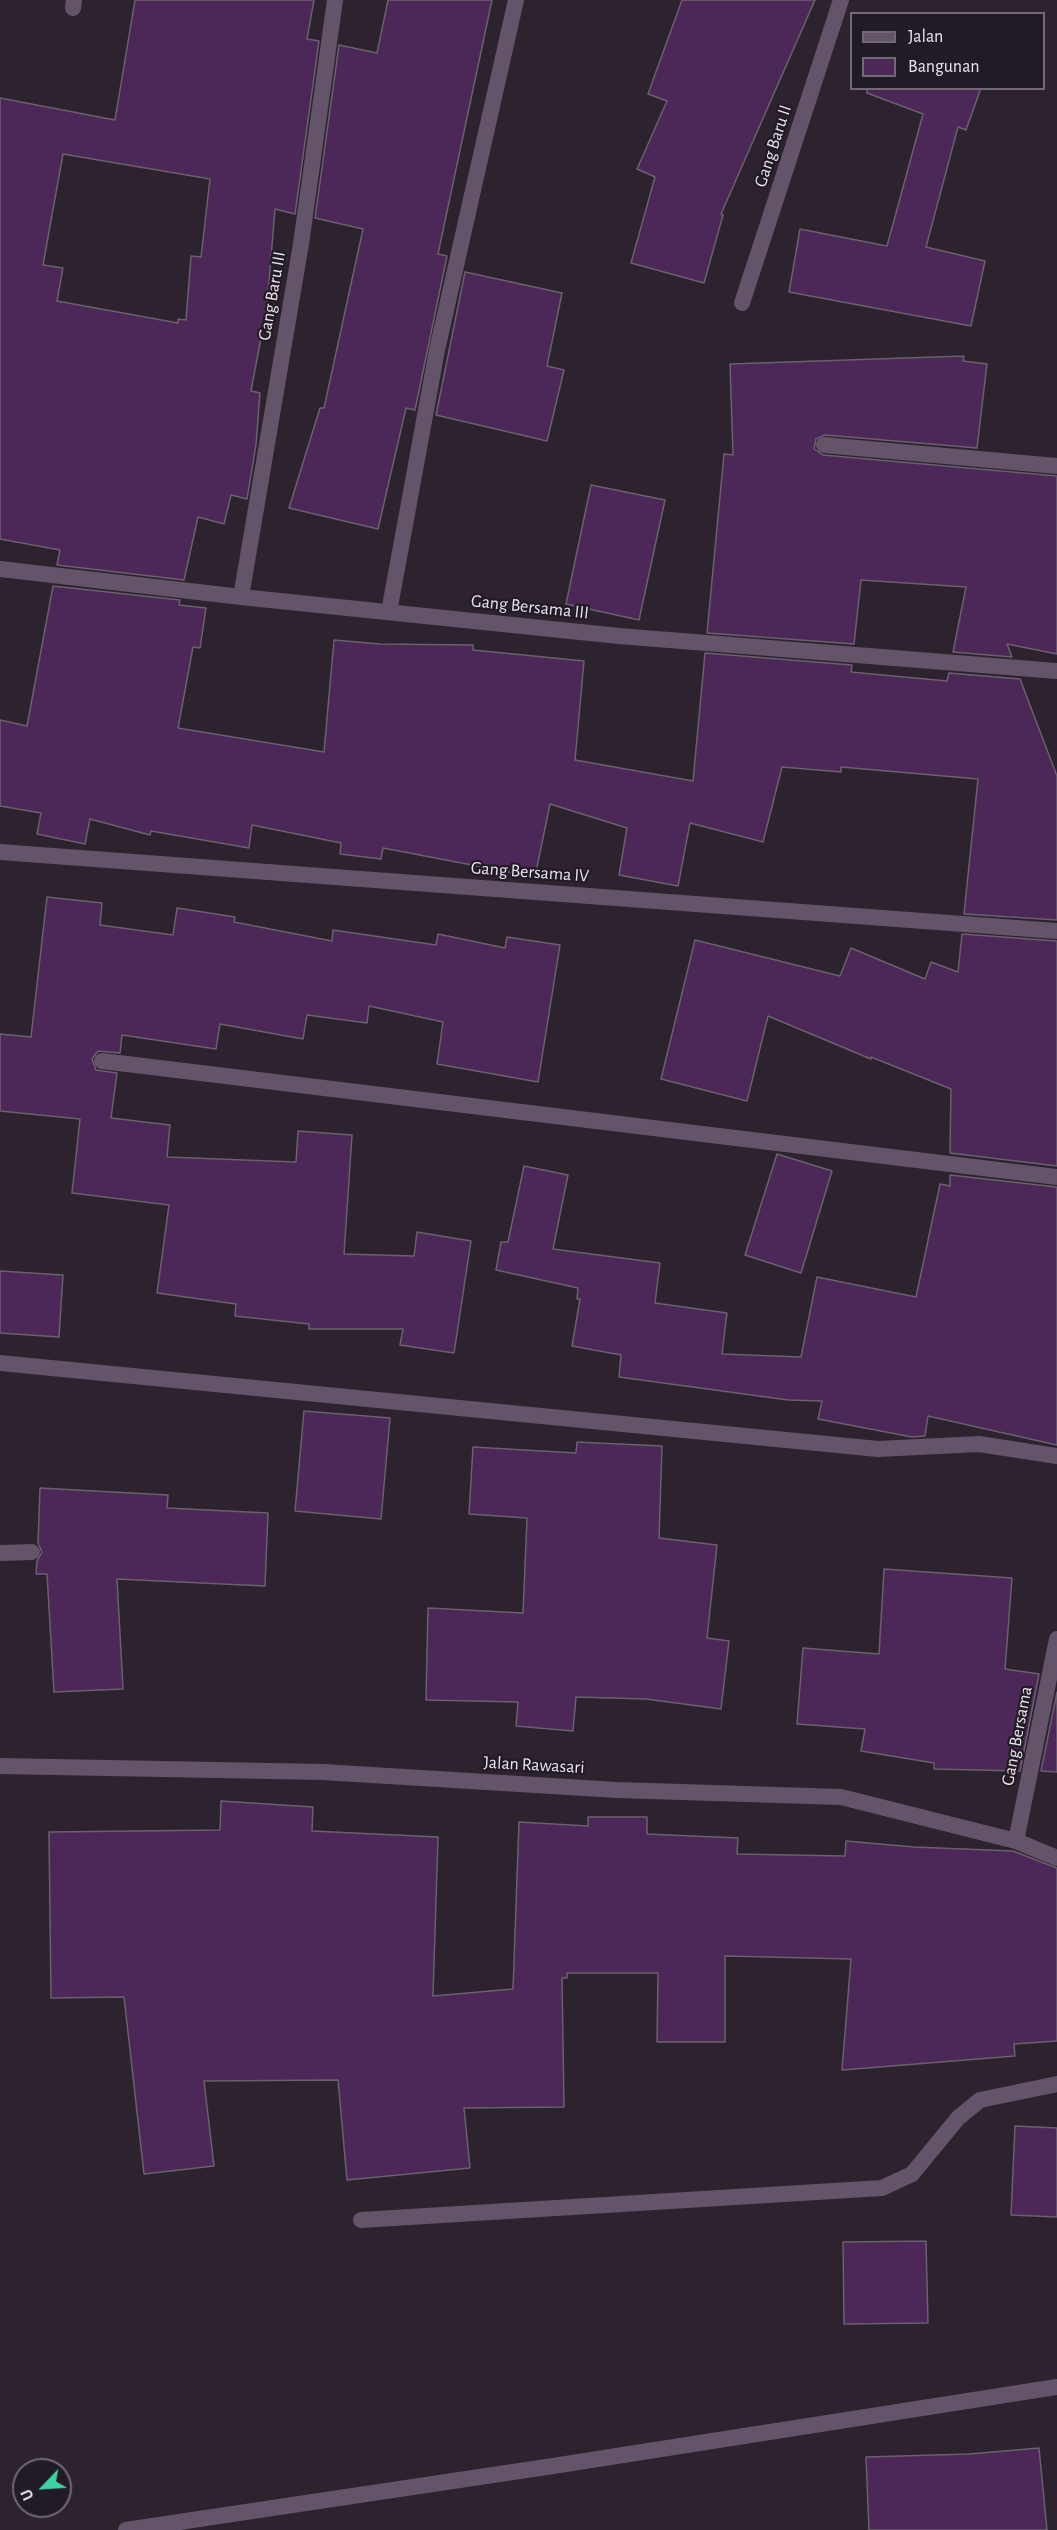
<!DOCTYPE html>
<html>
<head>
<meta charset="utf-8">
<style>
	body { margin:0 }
	#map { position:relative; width:1057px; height:2530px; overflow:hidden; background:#2c232f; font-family:"Alegreya Sans",sans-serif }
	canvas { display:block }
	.legend { position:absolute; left:850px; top:12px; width:195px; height:78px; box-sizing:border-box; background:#221a25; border:2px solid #716a74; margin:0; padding:8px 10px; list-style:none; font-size:18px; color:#e8e3eb }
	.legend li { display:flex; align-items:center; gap:12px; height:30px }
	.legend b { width:30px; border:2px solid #716a74 }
	.north { position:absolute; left:12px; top:2458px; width:60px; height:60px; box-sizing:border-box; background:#221a25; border:2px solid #716a74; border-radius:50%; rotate:245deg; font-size:16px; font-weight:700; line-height:24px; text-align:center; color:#e8e3eb }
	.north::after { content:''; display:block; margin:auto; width:21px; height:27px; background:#3cd4a4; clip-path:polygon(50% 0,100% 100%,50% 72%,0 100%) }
</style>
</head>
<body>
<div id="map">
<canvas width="1057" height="2530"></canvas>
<ul class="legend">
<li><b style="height:8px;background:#64546a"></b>Jalan</li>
<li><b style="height:16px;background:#4c2858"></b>Bangunan</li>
</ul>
<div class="north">U</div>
</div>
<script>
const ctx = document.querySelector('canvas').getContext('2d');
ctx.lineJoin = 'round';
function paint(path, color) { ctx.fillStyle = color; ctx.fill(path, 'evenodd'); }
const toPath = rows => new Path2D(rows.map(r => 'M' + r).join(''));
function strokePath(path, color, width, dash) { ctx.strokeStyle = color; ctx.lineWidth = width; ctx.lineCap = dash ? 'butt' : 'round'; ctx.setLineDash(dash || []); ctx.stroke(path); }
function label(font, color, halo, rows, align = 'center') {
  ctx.font = font + ' "Alegreya Sans",sans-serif'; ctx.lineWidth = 4.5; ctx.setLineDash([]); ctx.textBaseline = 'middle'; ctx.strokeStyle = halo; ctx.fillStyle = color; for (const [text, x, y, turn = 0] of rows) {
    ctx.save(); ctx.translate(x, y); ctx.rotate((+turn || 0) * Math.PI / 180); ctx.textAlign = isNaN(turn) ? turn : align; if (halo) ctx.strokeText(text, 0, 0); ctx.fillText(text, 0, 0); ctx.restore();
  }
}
const building = toPath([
	[135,0,314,0,307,39,319,41,295,214,275,209,267,306,251,391,260,393,256,445,247,499,231,495,224,524,198,517,184,580,57,565,60,550,0,539,0,98,115,120,135,0],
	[63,154,210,179,201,257,191,256,186,320,178,319,178,323,57,301,63,268,43,265,63,154],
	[388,0,492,0,438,254,447,256,415,410,406,408,378,529,289,508,320,408,324,408,363,229,315,218,339,45,377,53,388,0],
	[682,0,815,0,721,214,723,215,704,283,631,263,655,177,637,169,667,101,648,94,682,0],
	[867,88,981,88,966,130,958,127,926,247,985,261,971,326,789,292,800,229,887,246,923,114,867,93,867,88],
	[465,272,562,293,547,366,564,370,547,441,436,415,465,272],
	[964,356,963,361,987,364,977,448,825,435,816,439,814,449,823,455,1057,476,1057,654,1007,644,1012,657,953,652,966,587,861,580,854,644,707,633,724,454,733,455,730,364,964,356],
	[591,485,665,500,639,620,566,604,591,485],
	[53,586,180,600,179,605,206,608,200,648,193,647,178,728,324,752,334,640,380,644,473,645,473,650,584,661,575,760,693,781,705,653,852,665,851,672,947,681,949,673,1020,679,1057,776,1057,920,964,914,978,779,841,767,841,772,782,767,763,842,690,823,678,886,619,875,627,828,550,804,535,877,383,848,381,859,340,854,341,843,252,825,249,848,151,831,150,835,90,819,85,844,37,834,41,813,0,806,0,720,27,726,53,586],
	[47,897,102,903,100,925,173,935,177,908,235,917,234,922,332,941,333,930,436,945,438,934,505,948,507,937,560,945,538,1082,437,1064,443,1022,369,1006,367,1023,307,1015,303,1039,220,1024,216,1049,122,1035,120,1053,98,1051,92,1059,96,1070,117,1073,111,1118,170,1125,167,1157,296,1162,298,1131,352,1135,344,1254,414,1256,417,1232,471,1241,454,1353,400,1345,403,1329,309,1329,309,1324,235,1316,236,1304,157,1293,169,1205,72,1193,80,1119,0,1111,0,1034,31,1037,47,897],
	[962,934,1057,941,1057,1166,950,1153,951,1089,871,1057,871,1059,768,1016,747,1101,661,1079,695,940,840,976,851,948,925,979,931,962,958,972,962,934],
	[777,1154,832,1171,801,1273,745,1255,777,1154],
	[524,1166,568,1175,553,1249,660,1263,655,1303,727,1313,722,1354,801,1357,817,1277,916,1297,940,1184,950,1186,950,1175,1057,1187,1057,1445,928,1416,925,1436,912,1437,818,1419,822,1401,788,1400,619,1377,621,1355,572,1346,580,1299,577,1299,578,1288,496,1270,501,1242,508,1242,524,1166],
	[0,1271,63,1275,59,1337,0,1333,0,1271],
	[304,1411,390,1418,381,1519,295,1511,304,1411],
	[577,1442,662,1446,659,1538,717,1545,707,1638,729,1641,721,1709,646,1699,576,1697,573,1731,516,1726,518,1702,426,1700,428,1608,523,1613,527,1518,469,1514,473,1447,576,1453,577,1442],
	[40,1488,168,1495,167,1508,268,1513,265,1586,117,1579,123,1689,54,1692,47,1574,36,1574,37,1561,42,1552,38,1543,40,1488],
	[884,1569,1012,1578,1005,1669,1039,1674,1020,1771,934,1769,934,1763,861,1751,865,1729,797,1724,803,1648,879,1654,884,1569],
	[1057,1692,1057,1772,1041,1771,1057,1692],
	[221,1801,313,1807,312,1831,438,1837,433,1996,513,1989,519,1822,588,1826,588,1817,647,1817,647,1834,738,1838,737,1854,845,1856,846,1841,914,1847,1013,1851,1057,1868,1057,2041,1014,2044,1015,2056,842,2070,851,1959,725,1956,725,2042,657,2042,658,1973,567,1973,567,1978,562,1978,564,2107,464,2108,470,2168,347,2180,338,2080,204,2081,214,2166,144,2174,124,1997,51,1998,49,1832,220,1830,221,1801],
	[1015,2126,1057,2128,1057,2217,1011,2215,1015,2126],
	[926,2241,928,2323,844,2324,843,2242,926,2241],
	[1039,2448,1047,2530,869,2530,866,2457,969,2454,1039,2448]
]);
paint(building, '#4c2858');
strokePath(building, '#6b606e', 1.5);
strokePath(toPath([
	[0,1553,32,1552]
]), '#64546a', 16);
strokePath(toPath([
	[73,8,74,0],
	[742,303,841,0],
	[824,445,1057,466],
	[0,569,241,597,619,636,1057,671],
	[241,597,301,244,335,0],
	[389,612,437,350,516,0],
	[0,852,1057,931],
	[102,1061,1057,1177],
	[0,1363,878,1449,979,1444,1057,1456],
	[0,1766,323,1772,617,1790,841,1797,1016,1841,1057,1858],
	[1016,1841,1057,1639],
	[361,2220,882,2188,912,2174,958,2118,980,2100,1057,2084],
	[126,2530,553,2466,1057,2387]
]), '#64546a', 16);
label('18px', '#e8e3eb', '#221a25', [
	["Gang Baru II",773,146,-72],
	["Gang Baru III",272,296,-80],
	["Gang Bersama III",530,607,6],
	["Gang Bersama IV",530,872,4],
	["Gang Bersama",1017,1736,-79],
	["Jalan Rawasari",534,1765,3]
]);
</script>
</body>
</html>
